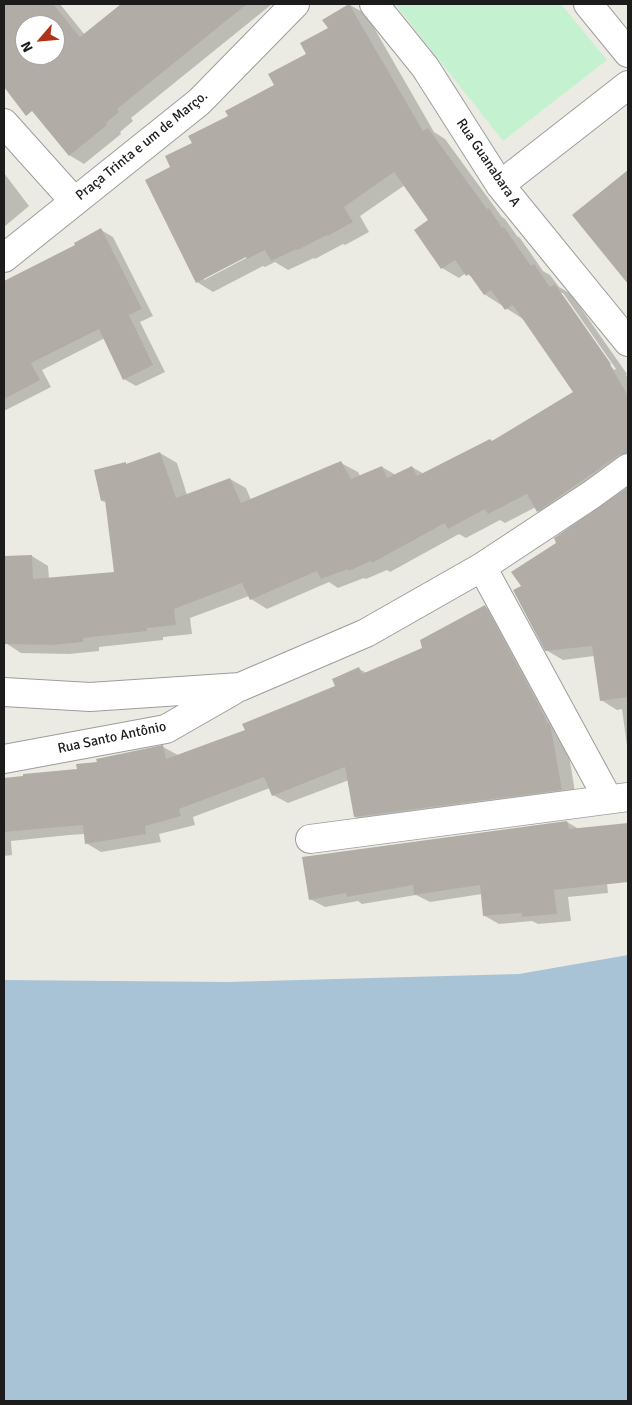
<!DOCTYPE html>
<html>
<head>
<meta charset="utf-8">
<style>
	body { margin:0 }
	#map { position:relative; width:632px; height:1405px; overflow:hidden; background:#ecebe3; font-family:Signika,sans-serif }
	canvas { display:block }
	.frame { position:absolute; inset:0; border:5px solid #1c1c1c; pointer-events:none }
	.north { position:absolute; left:15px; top:15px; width:50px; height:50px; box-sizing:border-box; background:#fff; border:1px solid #a4a4a4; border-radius:50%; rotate:243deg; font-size:14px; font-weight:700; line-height:20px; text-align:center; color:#1c1c1c }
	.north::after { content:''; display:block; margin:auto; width:18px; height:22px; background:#b03318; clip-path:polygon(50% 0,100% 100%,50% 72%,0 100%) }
</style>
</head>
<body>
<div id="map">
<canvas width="632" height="1405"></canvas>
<div class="frame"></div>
<div class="north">N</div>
</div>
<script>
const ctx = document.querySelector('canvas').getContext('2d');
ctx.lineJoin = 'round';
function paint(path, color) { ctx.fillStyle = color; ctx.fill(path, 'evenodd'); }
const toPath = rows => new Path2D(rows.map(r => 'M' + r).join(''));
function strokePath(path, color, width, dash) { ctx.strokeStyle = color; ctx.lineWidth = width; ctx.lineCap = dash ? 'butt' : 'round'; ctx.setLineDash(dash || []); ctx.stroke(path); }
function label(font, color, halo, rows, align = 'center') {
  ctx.font = font + ' Signika,sans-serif'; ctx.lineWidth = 4.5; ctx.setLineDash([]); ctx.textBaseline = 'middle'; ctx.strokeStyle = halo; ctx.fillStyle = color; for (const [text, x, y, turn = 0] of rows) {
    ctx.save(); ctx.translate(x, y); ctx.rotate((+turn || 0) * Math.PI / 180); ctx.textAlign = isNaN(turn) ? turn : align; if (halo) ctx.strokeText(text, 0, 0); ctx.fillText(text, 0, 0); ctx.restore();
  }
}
paint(toPath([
	[395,4,561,4,607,60,503,141]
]), '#c4f2d0');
paint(toPath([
	[628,955,628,1401,4,1401,4,980,227,982,519,974]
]), '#a8c3d5');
paint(toPath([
	[4,4,60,4,85,35,123,4,272,4,131,118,133,121,120,132,121,134,84,164,69,155,4,74],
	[25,25,55,25,55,55,25,55],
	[350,5,366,14,434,132,445,139,502,217,505,219,517,236,520,238,543,271,550,275,559,287,571,294,627,374,626,375,628,379,628,469,555,520,538,511,536,507,505,523,500,520,466,538,459,534,390,572,387,570,366,579,364,578,338,588,329,582,267,609,251,599,249,596,190,618,192,634,163,637,163,640,99,647,99,651,69,654,21,653,4,642,4,558,32,556,48,566,49,579,116,574,107,503,102,501,126,464,128,465,160,453,177,463,187,495,230,479,246,488,251,500,341,463,358,472,360,476,382,467,396,475,412,467,424,474,493,442,575,392,523,319,484,294,473,278,466,273,459,278,442,268,416,231,430,221,405,185,360,216,369,232,345,245,343,244,315,259,314,258,288,270,275,262,265,267,263,266,213,292,197,282,172,168,193,144,229,116,275,85,308,54,329,29,324,20],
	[251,253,252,255,204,280,204,277],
	[560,293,563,293,616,369,614,370],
	[628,171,628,282,574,215],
	[4,173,29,206,4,227],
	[101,230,113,237,153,316,140,322,165,372,136,386,124,379,105,338,42,370,51,387,4,411,4,300,29,288,76,245],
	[628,488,628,753,622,709,617,710,601,700,594,656,563,660,546,650,522,587,558,544,555,539],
	[485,607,500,615,566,737,576,798,370,825,355,817,349,780,288,803,273,795,270,788,193,817,195,825,159,834,161,842,101,852,86,843,85,834,69,835,11,841,12,855,4,856,4,779,78,770,163,747,178,755,246,731,337,687,359,669,367,673,424,649],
	[567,822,579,829,602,836,608,893,568,897,571,921,538,924,532,921,499,924,485,916,482,894,430,902,416,895,362,904,358,901,325,907,310,899]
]), '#0003');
paint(toPath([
	[4,4,53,4,80,37,121,4,247,4,117,109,119,112,106,123,107,125,69,156,32,111,26,116,4,87],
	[25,25,55,25,55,55,25,55],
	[349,4,423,131,428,128,487,209,489,208,502,228,504,227,531,266,534,264,550,287,555,284,611,364,610,365,628,396,628,453,619,455,537,512,527,494,488,514,485,509,448,529,445,523,372,563,371,561,349,571,348,569,321,579,317,571,250,600,242,583,174,609,176,625,147,628,147,631,83,638,83,642,52,645,4,644,4,556,32,555,33,579,114,572,105,500,101,501,94,470,126,462,126,464,160,452,176,498,230,478,241,503,341,461,351,479,382,466,387,478,412,466,417,476,490,439,492,441,573,392,513,305,505,310,491,290,484,295,469,274,466,276,455,260,441,269,414,230,428,220,394,172,344,207,353,222,328,236,327,235,298,250,297,249,271,261,265,250,247,259,246,257,196,283,145,180,170,167,165,156,192,143,188,136,228,116,225,111,274,85,268,74,306,54,300,43,328,28,322,20],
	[628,170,628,284,572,215],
	[101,228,142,309,129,315,153,365,123,380,99,329,31,363,40,380,4,399,4,281,75,245,74,243],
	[628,487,628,697,600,701,592,646,545,651,513,590,521,586,511,572,556,543,554,538],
	[485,605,544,715,547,723,549,723,551,728,562,790,354,817,345,767,272,796,264,777,179,809,181,816,145,826,146,834,85,844,83,825,4,832,4,778,23,776,23,774,77,769,76,764,97,762,96,759,163,745,166,759,245,730,242,724,335,686,332,679,359,667,362,674,422,648,420,640],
	[567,821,569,829,628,823,628,882,554,890,557,914,522,917,522,913,483,916,480,885,414,895,413,885,347,897,346,893,309,900,302,857]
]), '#b1ada6');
const minor = toPath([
	[374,4,425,67,500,185,628,342],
	[588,4,628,53],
	[4,123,74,201],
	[500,185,628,85],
	[4,258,199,102,295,4],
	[482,567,608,799],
	[4,692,90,697,240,687,366,633,482,567,591,495,628,468],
	[4,759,166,729,234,690],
	[310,839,628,797]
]);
strokePath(minor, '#9d9d9d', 30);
strokePath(minor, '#fff', 28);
label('14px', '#1c1c1c', '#fff', [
	["Praça Trinta e um de Março.",142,146,-39],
	["Rua Guanabara A",488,163,56],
	["Rua Santo Antônio",112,738,-12]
]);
</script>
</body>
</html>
